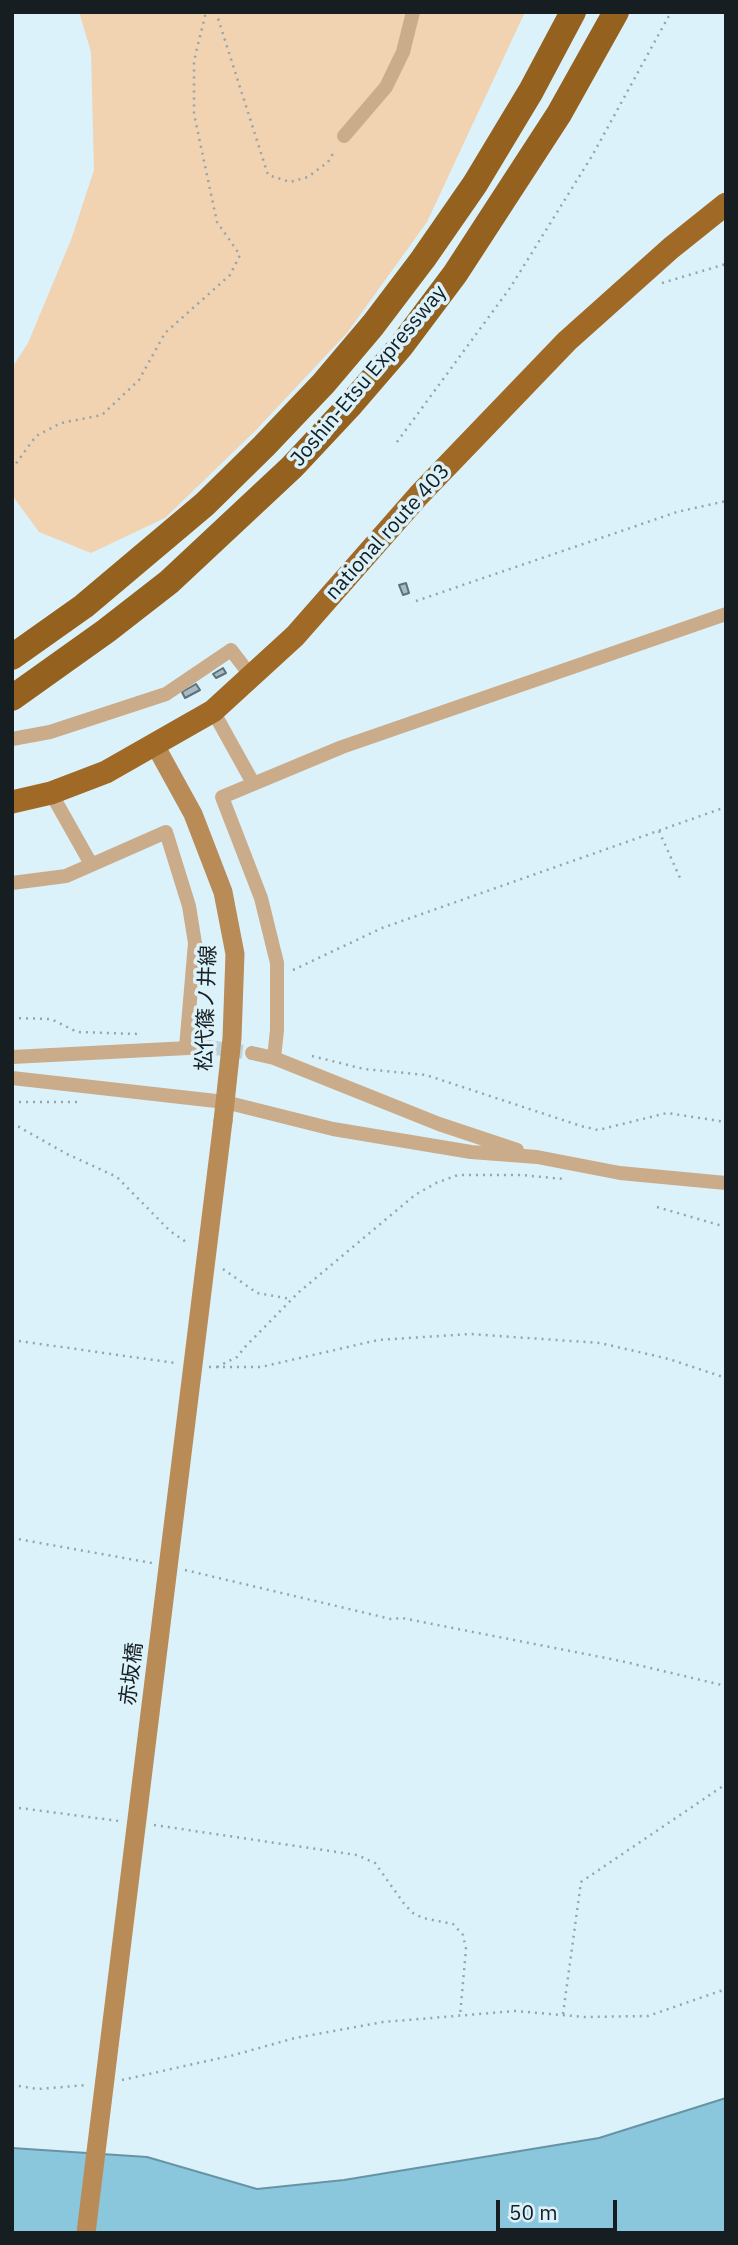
<!DOCTYPE html>
<html>
<head>
<meta charset="utf-8">
<style>
	body { margin:0 }
	#map { position:relative; width:738px; height:2245px; overflow:hidden; background:#dcf2fa; font-family:"IBM Plex Sans",sans-serif }
	canvas { display:block }
	.frame { position:absolute; inset:0; border:14px solid #161e21; pointer-events:none }
	.scale { position:absolute; left:496px; top:2200px; width:121px; height:32px; box-sizing:border-box; border:4px solid #161e21; border-top:0; padding-left:9px; font-size:21px; line-height:24px; white-space:nowrap; color:#161e21; -webkit-text-stroke:5px #dcf2fa; paint-order:stroke }
</style>
</head>
<body>
<div id="map">
<canvas width="738" height="2245"></canvas>
<div class="frame"></div>
<div class="scale">50 m</div>
</div>
<script>
const ctx = document.querySelector('canvas').getContext('2d');
ctx.lineJoin = 'round';
function paint(path, color) { ctx.fillStyle = color; ctx.fill(path, 'evenodd'); }
const toPath = rows => new Path2D(rows.map(r => 'M' + r).join(''));
function strokePath(path, color, width, dash) { ctx.strokeStyle = color; ctx.lineWidth = width; ctx.lineCap = dash ? 'butt' : 'round'; ctx.setLineDash(dash || []); ctx.stroke(path); }
function label(font, color, halo, rows, align = 'center') {
  ctx.font = font + ' "IBM Plex Sans","Noto Sans JP",sans-serif'; ctx.lineWidth = 7; ctx.setLineDash([]); ctx.textBaseline = 'middle'; ctx.strokeStyle = halo; ctx.fillStyle = color; for (const [text, x, y, turn = 0] of rows) {
    ctx.save(); ctx.translate(x, y); ctx.rotate((+turn || 0) * Math.PI / 180); ctx.textAlign = isNaN(turn) ? turn : align; if (halo) ctx.strokeText(text, 0, 0); ctx.fillText(text, 0, 0); ctx.restore();
  }
}
paint(toPath([
	[79,12,525,12,427,222,347,333,256,430,165,518,91,553,39,532,12,495,12,368,28,343,71,240,94,170,91,52]
]), '#f1d2b1');
const water = toPath([
	[726,2098,726,2233,12,2233,12,2148,147,2157,257,2189,344,2180,599,2138,726,2098]
]);
paint(water, '#8ac7dd');
strokePath(water, '#6794a5', 2);
const building = toPath([
	[406,583,409,593,403,595,399,585,406,583],
	[223,668,226,673,216,678,213,674,223,668],
	[196,684,200,690,185,698,182,692,196,684]
]);
paint(building, '#a6bbc3');
strokePath(building, '#5e7179', 2);
strokePath(toPath([
	[208,1047,252,1053]
]), '#bed2d9', 14, [14, 7]);
strokePath(toPath([
	[216,12,268,175,290,182,308,177,328,162,335,150],
	[662,283,726,264],
	[397,442,510,288,592,156,671,12],
	[12,469,36,436,61,423,102,415,139,380,165,333,230,275,240,255,217,222,194,114,194,61,206,12],
	[416,601,677,512,726,501],
	[659,831,680,878],
	[293,970,382,928,726,807],
	[12,1018,51,1019,77,1032,139,1034],
	[312,1056,364,1069,426,1075,581,1126,598,1130,667,1113,726,1122],
	[12,1102,79,1102],
	[12,1123,67,1154,117,1177,170,1231,189,1244],
	[657,1207,726,1227],
	[223,1269,257,1293,291,1299],
	[12,1340,175,1363],
	[209,1367,261,1367,378,1340,470,1334,600,1343,669,1359,726,1378],
	[217,1367,237,1357,245,1347,299,1292,415,1195,436,1183,458,1175,521,1175,564,1179],
	[12,1538,152,1563],
	[185,1570,391,1619,402,1618,621,1661,726,1686],
	[12,1807,119,1821],
	[154,1825,357,1855,375,1863,405,1905,413,1913,423,1918,453,1924,463,1935,466,1949,460,2016],
	[563,2014,581,1882,726,1784],
	[122,2080,234,2055,295,2038,383,2022,515,2011,585,2017,648,2016,726,1989],
	[12,2085,38,2089,87,2085]
]), '#94a5ab', 2.5, [2, 5]);
strokePath(toPath([
	[344,136,386,87,403,52,413,12],
	[213,711,253,783],
	[12,739,50,732,166,694,231,650,251,676],
	[51,793,91,864],
	[12,883,66,876,166,832,189,906,195,943,186,1047],
	[252,1053,274,1058,439,1124,517,1150],
	[12,1057,208,1047],
	[274,1058,277,1030,277,963,261,898,222,797,342,747,726,614],
	[12,1078,225,1102,333,1129,471,1152,537,1157,620,1173,726,1183]
]), '#cbac8a', 14);
strokePath(toPath([
	[155,745,193,814,223,892,235,954,232,1038,223,1121]
]), '#b98b57', 19);
strokePath(toPath([
	[12,802,51,793,106,772,213,711,295,636,419,495,567,341,671,248,726,204]
]), '#a06a26', 23);
strokePath(toPath([
	[12,657,84,606,205,504,264,446,323,384,373,325,423,259,475,184,531,91,573,12],
	[12,698,106,631,169,582,292,467,351,404,401,346,455,274,559,114,616,12]
]), '#95611f', 26);
strokePath(toPath([
	[86,2233,223,1121]
]), '#b98b57', 19);
label('21px', '#161e21', '#dcf2fa', [
	["Joshin-Etsu Expressway",369,376,-50],
	["national route 403",388,532,-48],
	["松代篠ノ井線",207,1008,-88],
	["赤坂橋",132,1674,-83]
]);
</script>
</body>
</html>
